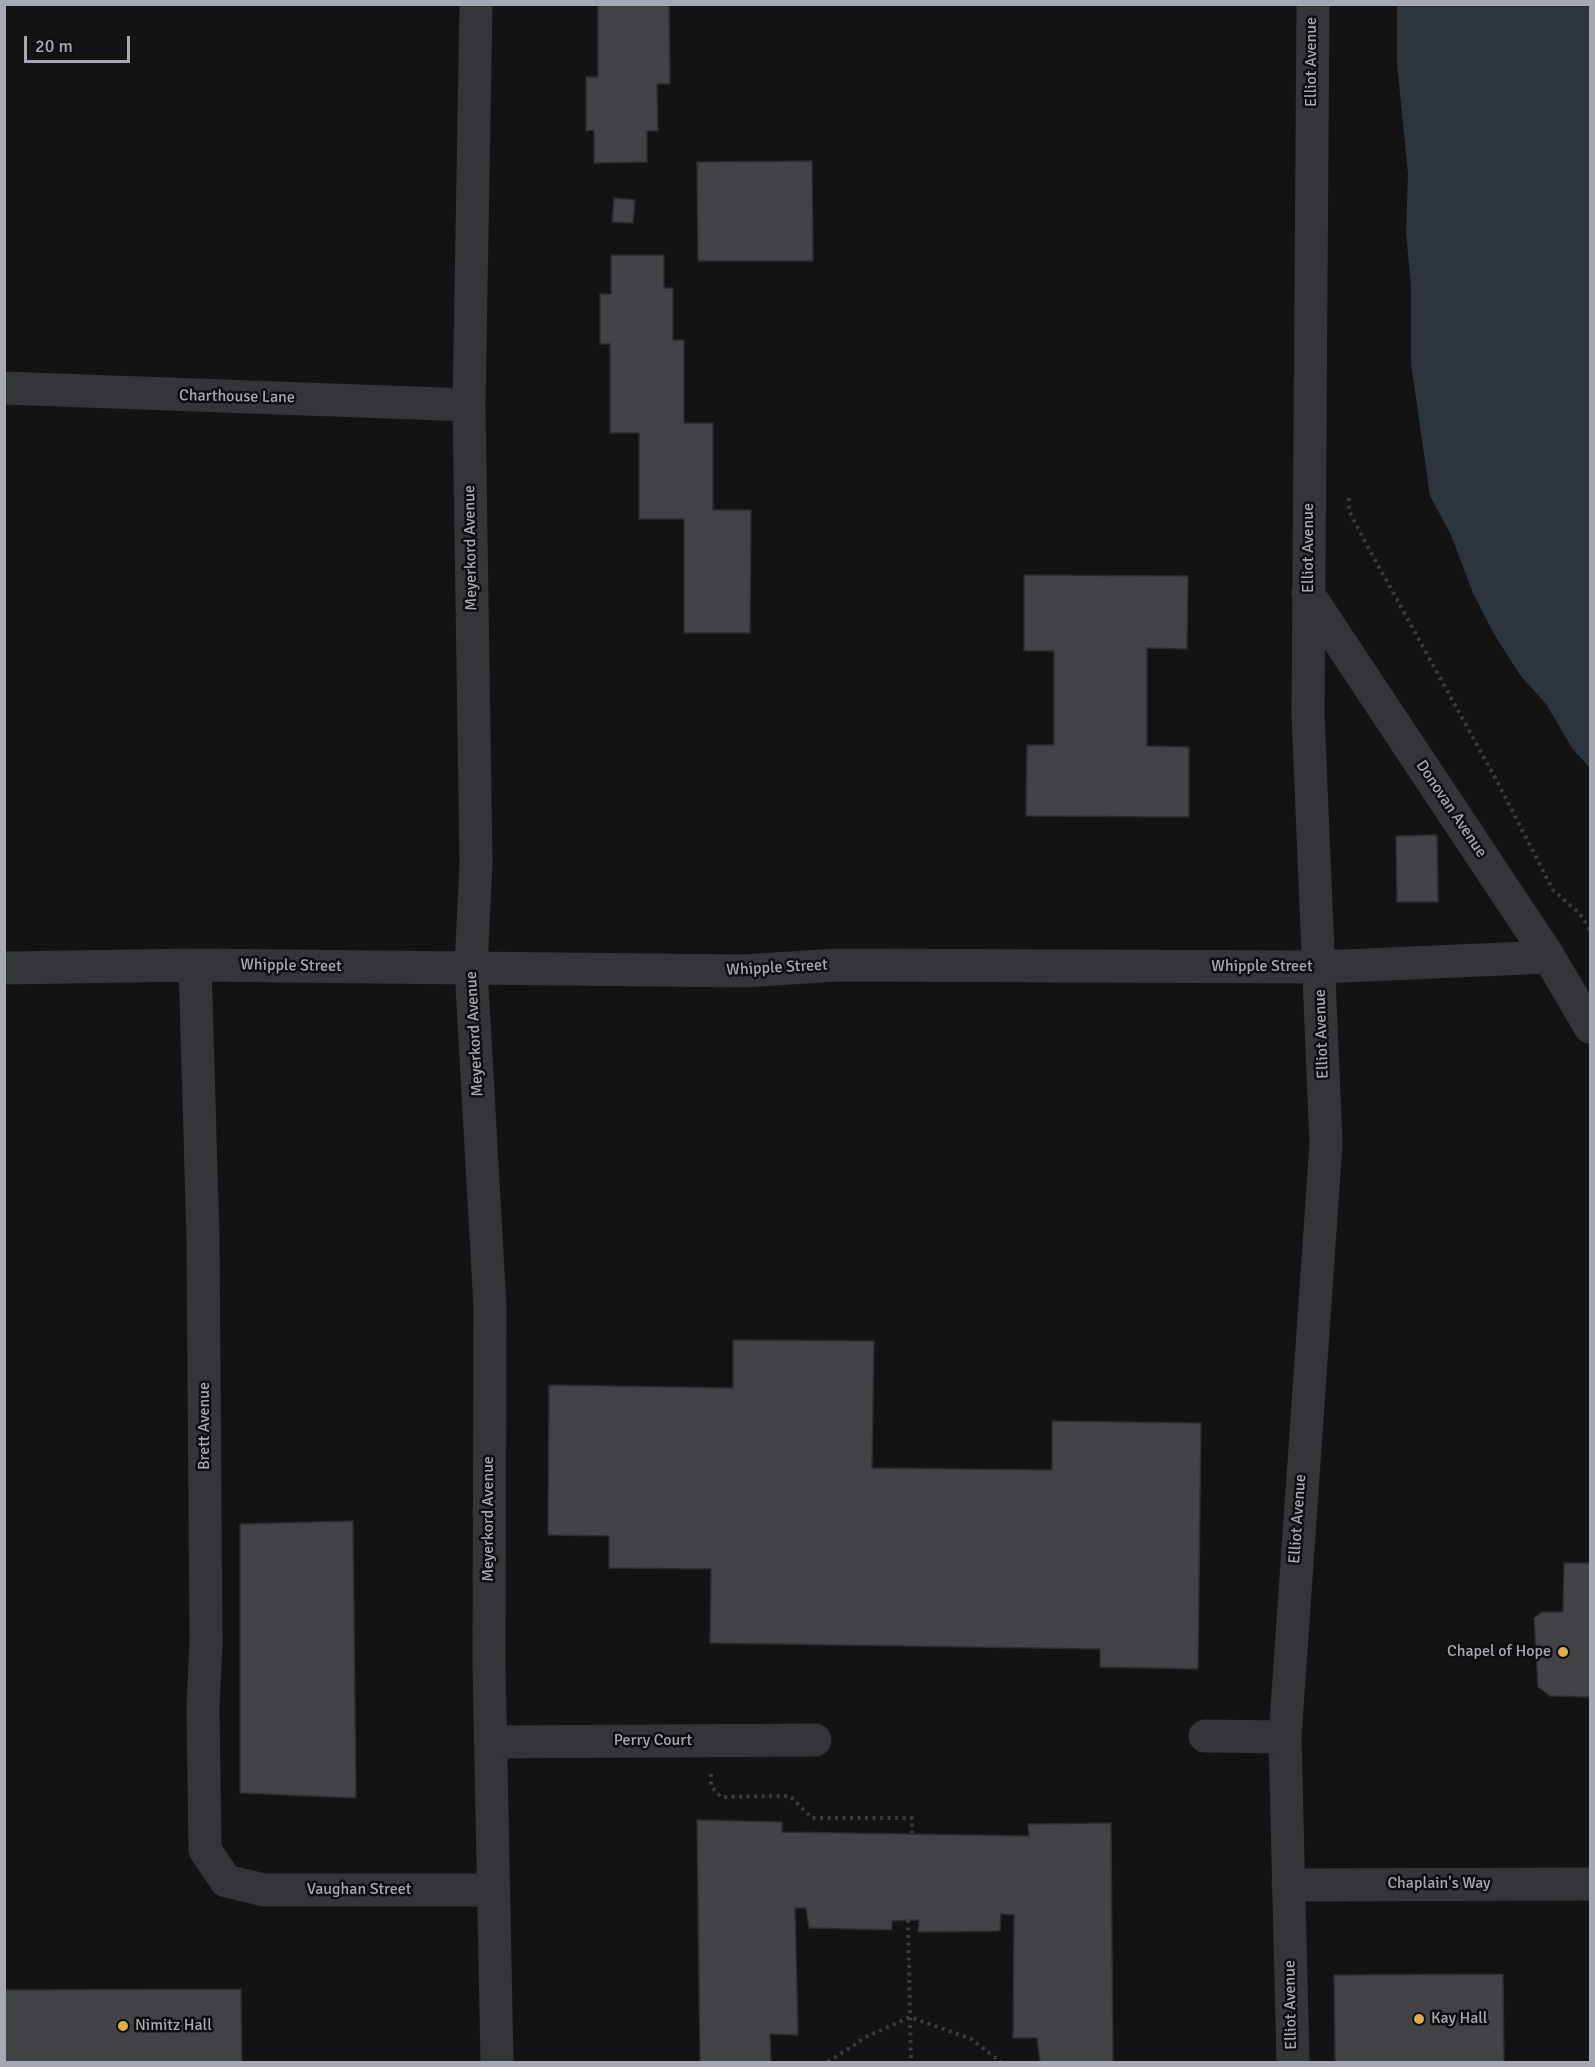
<!DOCTYPE html>
<html>
<head>
<meta charset="utf-8">
<style>
	body { margin:0 }
	#map { position:relative; width:1595px; height:2067px; overflow:hidden; background:#131314; font-family:Signika,sans-serif }
	canvas { display:block }
	.frame { position:absolute; inset:0; border:6px solid #a6a9b3; pointer-events:none }
	.scale { position:absolute; left:24px; top:36px; width:106px; height:27px; box-sizing:border-box; border:3px solid #a6a9b3; border-top:0; padding-left:8px; font-size:18px; line-height:21px; white-space:nowrap; color:#a6a9b3; -webkit-text-stroke:4px #0e0e0f; paint-order:stroke }
</style>
</head>
<body>
<div id="map">
<canvas width="1595" height="2067"></canvas>
<div class="frame"></div>
<div class="scale">20 m</div>
</div>
<script>
const ctx = document.querySelector('canvas').getContext('2d');
ctx.lineJoin = 'round';
function paint(path, color) { ctx.fillStyle = color; ctx.fill(path, 'evenodd'); }
const toPath = rows => new Path2D(rows.map(r => 'M' + r).join(''));
function strokePath(path, color, width, dash) { ctx.strokeStyle = color; ctx.lineWidth = width; ctx.lineCap = dash ? 'butt' : 'round'; ctx.setLineDash(dash || []); ctx.stroke(path); }
function label(font, color, halo, rows, align = 'center') {
  ctx.font = font + ' Signika,sans-serif'; ctx.lineWidth = 5; ctx.setLineDash([]); ctx.textBaseline = 'middle'; ctx.strokeStyle = halo; ctx.fillStyle = color; for (const [text, x, y, turn = 0] of rows) {
    ctx.save(); ctx.translate(x, y); ctx.rotate((+turn || 0) * Math.PI / 180); ctx.textAlign = isNaN(turn) ? turn : align; if (halo) ctx.strokeText(text, 0, 0); ctx.fillText(text, 0, 0); ctx.restore();
  }
}
paint(toPath([
	[1397,5,1590,5,1590,768,1572,748,1546,704,1520,675,1494,634,1473,593,1451,535,1430,496,1411,364,1411,286,1406,233,1408,174,1397,63]
]), '#2d343b');
const building = toPath([
	[598,4,669,4,670,84,657,84,658,131,647,131,647,162,594,163,594,130,586,131,586,77,598,77,598,4],
	[812,161,813,261,698,261,697,162,812,161],
	[614,198,635,200,633,223,612,222,614,198],
	[611,255,664,255,664,288,673,288,673,340,684,340,684,423,713,423,713,510,751,510,750,633,684,633,684,519,639,519,639,433,610,433,610,344,600,344,600,294,611,294,611,255],
	[1024,575,1188,576,1187,649,1147,648,1147,746,1189,747,1189,817,1026,816,1027,745,1054,745,1054,651,1024,651,1024,575],
	[1437,835,1438,902,1397,902,1396,836,1437,835],
	[733,1340,874,1341,872,1468,1052,1470,1052,1421,1201,1423,1198,1669,1100,1667,1100,1649,710,1643,711,1569,609,1568,609,1536,548,1535,549,1385,733,1388,733,1340],
	[353,1521,356,1798,240,1793,240,1524,353,1521],
	[1564,1563,1590,1563,1590,1697,1550,1696,1538,1687,1534,1618,1542,1612,1563,1612,1564,1563],
	[697,1820,782,1822,782,1832,1029,1836,1028,1824,1111,1823,1113,2062,1040,2062,1037,2038,1013,2038,1014,1915,1001,1914,1000,1931,918,1932,919,1920,892,1921,892,1930,809,1928,806,1908,795,1908,798,2035,770,2034,771,2062,700,2062,697,1820],
	[1503,1974,1504,2062,1335,2062,1334,1975,1503,1974],
	[241,1989,242,2062,4,2062,4,1990,241,1989]
]);
paint(building, '#424347');
strokePath(building, '#2d2d30', 1.5);
strokePath(toPath([
	[1349,498,1349,511,1363,538,1498,783,1553,890,1580,914,1590,930],
	[711,1774,711,1786,721,1797,790,1796,812,1818,912,1818,912,1833],
	[908,1920,911,2062],
	[828,2062,866,2037,910,2017,971,2039,1001,2062]
]), '#3a3b3f', 4, [3, 4.5]);
strokePath(toPath([
	[476,4,469,405,476,863,471,968,490,1307,489,1663,497,2062],
	[4,388,469,405],
	[1308,594,1549,957,1590,1027],
	[195,965,203,1238,206,1643,203,1707,205,1850,226,1881,264,1890,493,1890],
	[4,968,195,965,744,971,837,965,1320,967,1549,957],
	[1205,1736,1285,1737],
	[492,1742,815,1740],
	[1288,1885,1590,1884],
	[1293,2062,1285,1737,1326,1144,1308,714,1313,4]
]), '#343539', 33);
for (const [x, y, r, color] of [
	[1563,1652,6,"#ddb141"],
	[1419,2019,6,"#ddb141"],
	[123,2026,6,"#ddb141"]
]) { const dot = new Path2D(); dot.arc(x, y, r, 0, 2 * Math.PI); ctx.fillStyle = color; ctx.fill(dot); strokePath(dot, '#0e0e0f', 2); }
label('16px', '#a6a9b3', '#0e0e0f', [
	["Elliot Avenue",1312,62,-90],
	["Charthouse Lane",237,397,1],
	["Meyerkord Avenue",471,548,-91],
	["Elliot Avenue",1309,548,-90],
	["Donovan Avenue",1451,809,56],
	["Whipple Street",291,966,1],
	["Whipple Street",1262,967],
	["Whipple Street",777,968,-3],
	["Meyerkord Avenue",475,1034,-93],
	["Elliot Avenue",1322,1034,-92],
	["Brett Avenue",205,1426,-90],
	["Meyerkord Avenue",489,1519,-90],
	["Elliot Avenue",1298,1519,-86],
	["Perry Court",653,1741],
	["Chaplain's Way",1439,1884],
	["Vaughan Street",359,1890],
	["Elliot Avenue",1291,2005,-91]
]);
label('16px', '#a6a9b3', '#0e0e0f', [
	["Chapel of Hope",1551,1652,"right"],
	["Kay Hall",1431,2019],
	["Nimitz Hall",135,2026]
], 'left');
</script>
</body>
</html>
